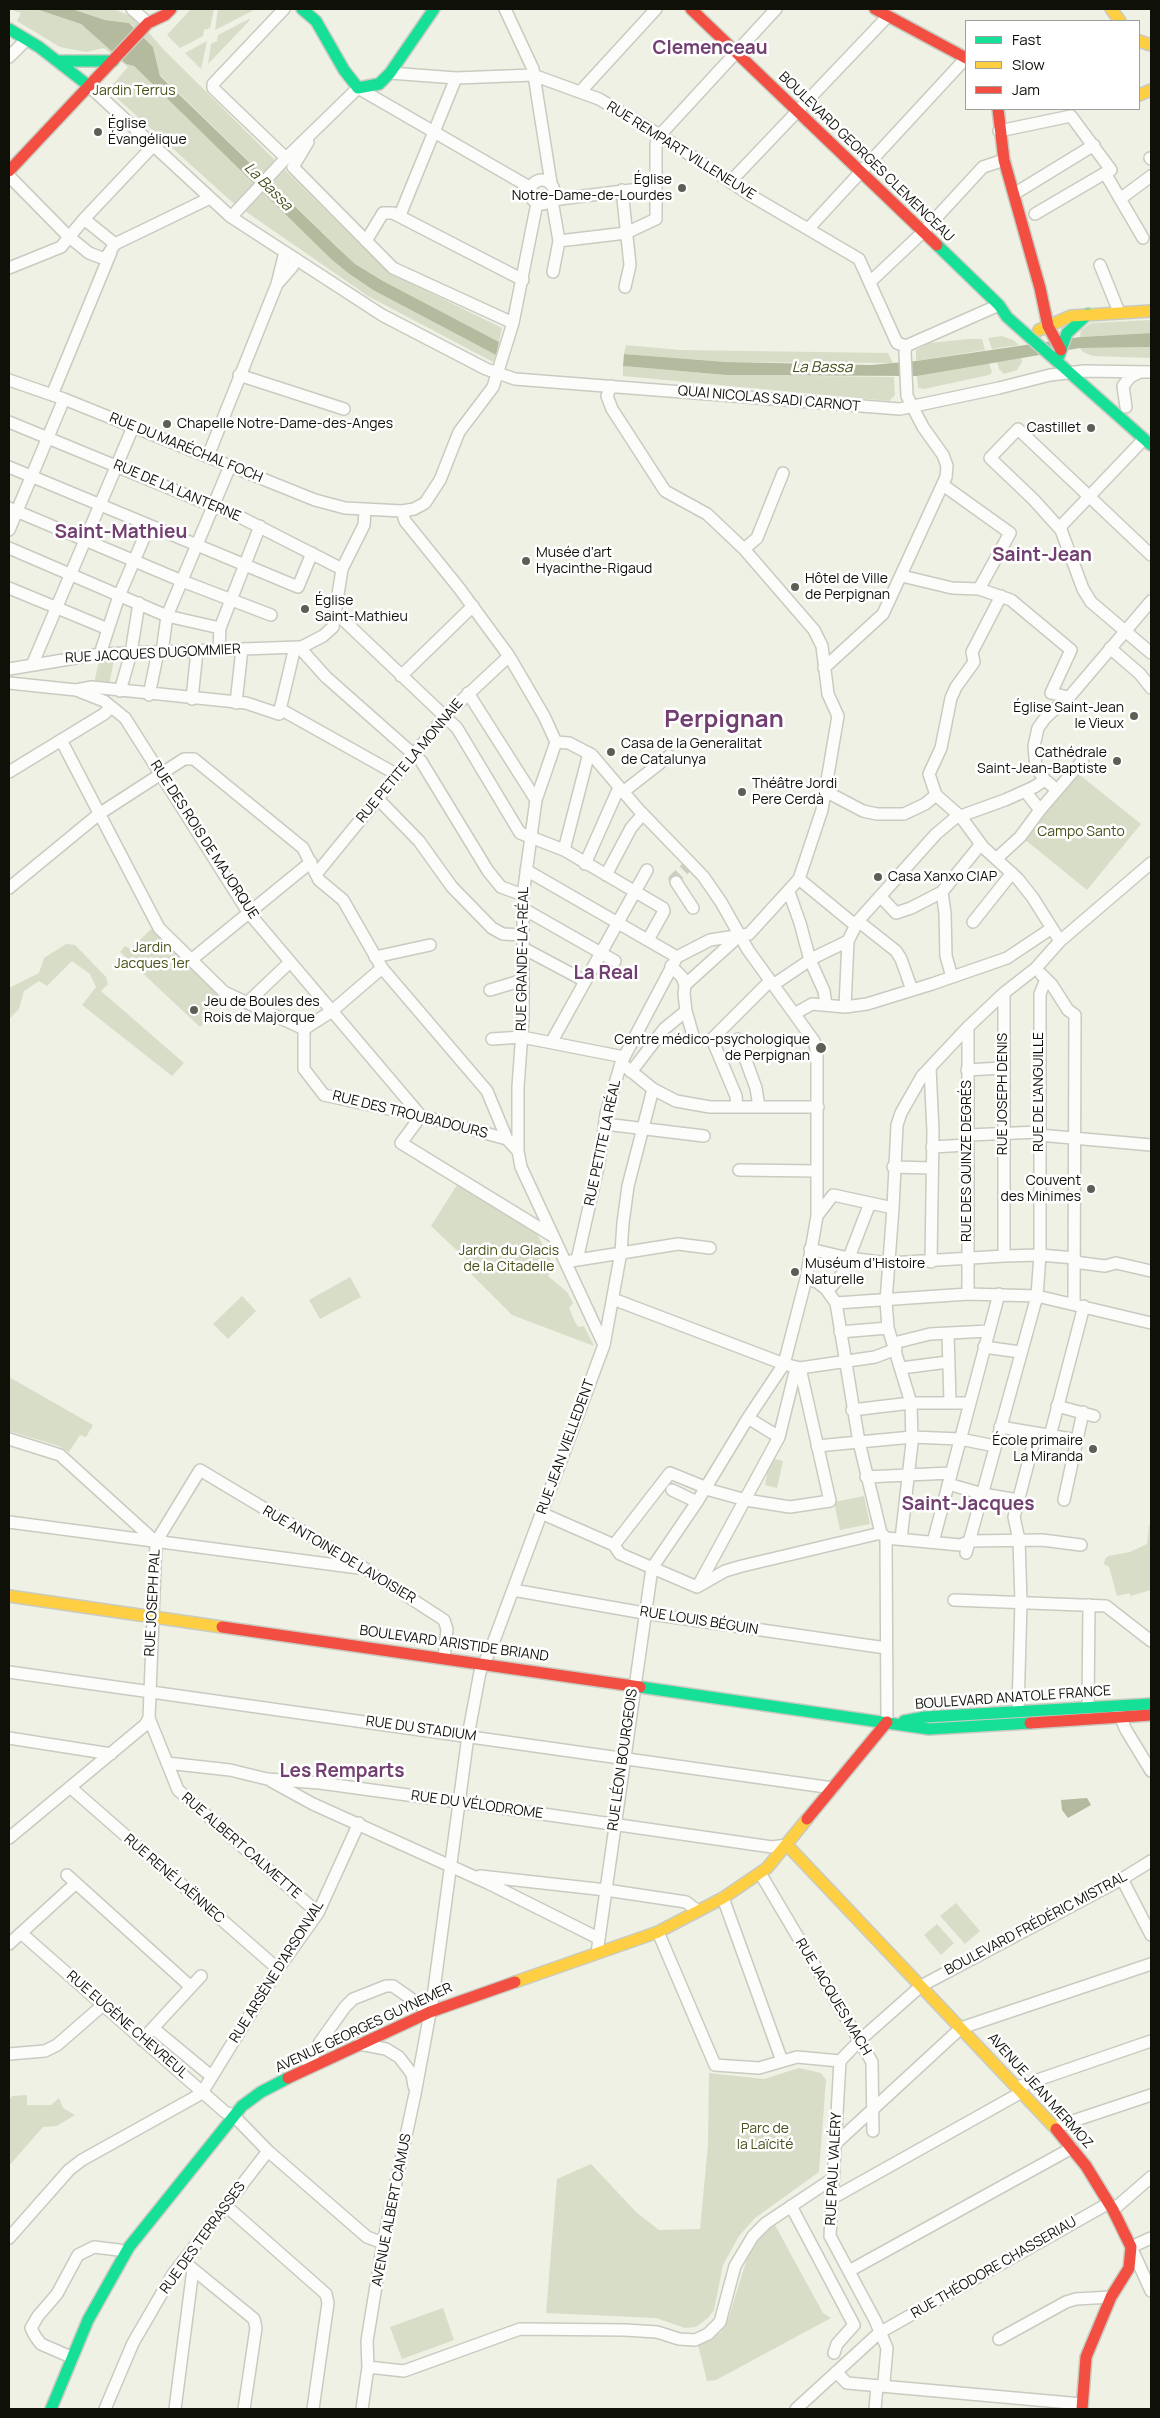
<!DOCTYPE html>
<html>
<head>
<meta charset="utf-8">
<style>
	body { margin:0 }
	#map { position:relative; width:1160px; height:2418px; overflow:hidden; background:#eef1e4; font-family:Manrope,sans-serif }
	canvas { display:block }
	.frame { position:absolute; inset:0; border:10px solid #0f1109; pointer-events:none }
	.legend { position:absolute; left:965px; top:20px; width:175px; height:90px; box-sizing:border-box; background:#fff; border:1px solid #9fa09d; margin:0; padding:6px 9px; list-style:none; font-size:15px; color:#0f1109 }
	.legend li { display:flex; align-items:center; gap:10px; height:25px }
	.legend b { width:25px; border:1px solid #9fa09d }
</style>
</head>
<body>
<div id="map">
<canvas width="1160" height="2418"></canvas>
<div class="frame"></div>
<ul class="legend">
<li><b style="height:6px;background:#16e098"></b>Fast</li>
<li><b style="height:6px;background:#ffcf43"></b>Slow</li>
<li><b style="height:6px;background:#f24e42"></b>Jam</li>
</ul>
</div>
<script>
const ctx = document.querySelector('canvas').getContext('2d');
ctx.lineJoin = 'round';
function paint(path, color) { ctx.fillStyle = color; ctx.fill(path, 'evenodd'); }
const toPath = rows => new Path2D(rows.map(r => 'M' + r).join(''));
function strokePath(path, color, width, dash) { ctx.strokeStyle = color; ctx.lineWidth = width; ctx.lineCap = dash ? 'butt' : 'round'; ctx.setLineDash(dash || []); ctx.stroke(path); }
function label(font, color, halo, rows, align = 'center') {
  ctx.font = font + ' Manrope,sans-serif'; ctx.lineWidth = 5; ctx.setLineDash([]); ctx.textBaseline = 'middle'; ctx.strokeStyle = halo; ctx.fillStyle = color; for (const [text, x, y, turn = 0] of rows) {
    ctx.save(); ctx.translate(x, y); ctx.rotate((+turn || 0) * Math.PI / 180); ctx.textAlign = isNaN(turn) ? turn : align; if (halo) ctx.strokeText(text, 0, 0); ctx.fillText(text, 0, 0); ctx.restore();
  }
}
paint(toPath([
	[9,9,36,9,81,24,126,64,134,66,331,259,348,273,373,290,496,355,493,362,368,296,232,202,108,90,128,67,104,48,86,52,60,47,17,21,21,13],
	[72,9,113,9,136,18,164,50,388,272,502,328,499,342,383,281,355,264,160,75,153,47,134,27,129,23,105,20],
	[191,9,214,9,210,28,204,30,203,36,180,48,167,35],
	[218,9,256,9,215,30],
	[249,19,250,20,208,64,211,44,217,41,218,35],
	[207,41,201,69,185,53],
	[1151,320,1151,333,1080,337,1081,330,1091,323],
	[1002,336,1013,340,1019,345,992,349,988,338],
	[968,339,982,339,985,350,916,361,916,350,930,343],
	[626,345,679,350,888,353,893,363,726,362,624,354],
	[1151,347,1151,358,1093,356,1083,352,1080,348],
	[1021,357,1022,362,1017,370,1004,374,999,369,997,362],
	[989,363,992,372,989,375,924,389,918,388,917,376],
	[623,366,726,375,894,377,895,395,889,401,623,376],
	[100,656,114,659,109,686,94,684],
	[1076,772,1141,824,1087,890,1023,838],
	[151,929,219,996,201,1015,206,1021,200,1027,120,952,125,946,131,949],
	[66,944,75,945,106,977,108,984,101,991,184,1063,172,1076,82,1005,96,987,90,974,72,961,47,986,39,981,24,991,19,1009,9,1019,9,988,39,973,44,958],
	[457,1185,536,1232,554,1266,548,1276,567,1292,573,1303,569,1308,576,1324,579,1327,584,1326,594,1346,512,1315,463,1266,467,1260,431,1226],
	[350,1277,361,1297,320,1319,309,1300],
	[242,1296,256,1311,228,1339,213,1324],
	[9,1377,93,1425,86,1437,80,1435,69,1452,59,1446,9,1431],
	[770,1458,783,1461,777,1488,765,1485],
	[864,1496,870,1524,840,1530,834,1502],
	[1149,1525,1151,1526,1151,1590,1130,1596,1130,1593,1117,1596,1109,1567,1104,1564,1105,1559,1108,1556,1130,1552,1147,1544],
	[956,1903,980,1931,965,1944,940,1916],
	[937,1924,954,1943,941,1955,924,1935],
	[799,2068,821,2073,826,2080,819,2172,755,2218,739,2236,723,2265,714,2310,708,2318,696,2327,685,2328,656,2318,546,2313,557,2179,591,2164,636,2212,659,2230,700,2229,708,2145,709,2073,764,2079],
	[27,2095,27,2105,51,2105,59,2098,63,2108,75,2115,57,2126,43,2127,9,2166,9,2101,12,2096],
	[775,2225,823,2313,831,2318,716,2380,707,2381,698,2345,711,2340,721,2332,728,2320,749,2252,757,2237],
	[443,2308,454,2340,402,2359,390,2327]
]), '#d8ddc8');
paint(toPath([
	[36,9,72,9,105,20,129,23,153,47,160,76,338,248,355,264,383,281,499,342,496,355,373,290,348,273,331,259,134,66,126,64,81,24],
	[1151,333,1151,347,1080,348,917,376,726,375,623,366,624,354,726,362,871,365,916,361,1080,337],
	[1087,1798,1091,1805,1068,1818,1062,1810,1061,1800]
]), '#b4ba9e');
strokePath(toPath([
	[676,882,674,879,687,867]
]), '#cdcfc3', 11, [11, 5.5]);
const street = toPath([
	[132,9,148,23],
	[284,9,213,84,213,88,286,158],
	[505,9,533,69,551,183],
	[9,57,26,40],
	[390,73,456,78,533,75,599,99,660,135,750,195,859,259,897,343,906,346],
	[89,86,231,217,382,315,486,369,515,379,900,409,999,388,1050,375,1084,371,1151,372],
	[580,92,656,9],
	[999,131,1071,116,1111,170,1105,173,1143,238],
	[308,142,293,167,393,268,513,323],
	[1150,158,1151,159],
	[9,176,68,236,89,253,105,259,115,244,210,198],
	'530 192a12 12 0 1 1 24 0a12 12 0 1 1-24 0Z',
	[730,182,888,16],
	[622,190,630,265,625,287],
	[1014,194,1094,145],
	[1120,199,1151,176],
	[1035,214,1105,173],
	[400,215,456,78],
	[231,217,286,158,358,88,531,188],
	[84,219,115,244],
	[808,229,966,58],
	[366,241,383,213,393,213,523,280],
	[559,241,626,233,656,219,656,144,660,135,776,9],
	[1100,265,1119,312],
	[9,268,61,247,84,219,153,146],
	[553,272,559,241,552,200,655,187],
	[870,282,923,232,983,167,1004,160],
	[277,284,292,267,296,259],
	[239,375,344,409],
	[9,380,64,399,315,500,345,508,402,511,414,509,425,503,440,480,459,432,493,387,513,323,537,203],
	[52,395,111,252],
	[1126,407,1123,386,1130,377,1140,372],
	[9,422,242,518,342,569],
	[208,456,277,284,285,252],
	[9,467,298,587,312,553],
	[943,485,1010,533,979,589],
	[9,508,182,581,271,615],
	[402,511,405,521,459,588,509,656,544,716,556,742],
	[9,530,64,399],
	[1061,530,1062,525,1144,439],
	[9,548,167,616,220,628],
	[744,549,757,538,783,473],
	[1151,555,1018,429,990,458,1034,500,1061,530,1083,589,1091,602,1151,653],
	[902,576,952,588,979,589,1011,600,1071,650,1051,693,1068,697],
	[9,588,108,629],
	[1001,596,972,652,974,662,956,687,951,698,941,748,929,774,936,795,961,817,983,847,1018,879,1033,898,1060,941],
	[336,613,457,728,520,833,564,850,663,908,664,911,648,940],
	[299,647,326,677,421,761,488,871,501,887,523,895],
	[1110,648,1140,674,1151,688],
	[219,649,220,628,260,526],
	[162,652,167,616,230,466],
	[100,654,119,596,149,526],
	[33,663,133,427],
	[824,668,883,614,946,477,947,466,943,455,923,427,907,396,905,352,906,346,999,305],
	[9,669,100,654,299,647],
	[401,676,473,606],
	[9,683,76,690,92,687,246,703,279,714,294,651,323,636,333,627,342,569,364,525,365,510],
	[76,690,104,701,125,718,248,912,421,1116,401,1143,551,1235],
	[120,691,131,653,139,603],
	[468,693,536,800],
	[149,695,158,652],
	[192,699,197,651],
	[236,703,242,649],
	[280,709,396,774],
	[61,740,159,928,224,992,304,1029],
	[556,742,569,743,592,755,638,809,703,876,721,902,748,950,814,1041,817,1053,817,1216,806,1279,784,1364,748,1418,697,1502,652,1568,597,1953],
	[556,742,536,800,523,895,523,1018,518,1087,518,1151,521,1167,604,1345],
	[9,772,104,714,111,707],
	[1057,790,1045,780,1036,768,1034,746,1038,728,1046,717,1071,695,1151,601],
	[825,791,863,811,877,814,904,814,925,804,936,795],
	[1025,791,1040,810],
	[623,792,669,756],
	[378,799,419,841,452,887,492,928,503,934,523,935],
	[564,850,589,753],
	[996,859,1020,837,1040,810,1083,760],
	[585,864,617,792,620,789],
	[526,870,677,957],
	[317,873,446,715,509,656],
	[606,875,631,828,643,814],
	[799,879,855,925],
	[676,882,693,908],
	[9,888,99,814,184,759,194,759,303,848,319,880,343,900,382,968,487,1091,507,1139,518,1151],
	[789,892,800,923,810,960,824,991,826,1005],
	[942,892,945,913,946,956,952,977],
	[880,896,896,913,911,908,942,892,981,844],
	[522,908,615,961],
	[858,921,896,951,901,959,912,990],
	[973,922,1012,873],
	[523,948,585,981],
	[375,957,430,945],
	[191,960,311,862],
	[671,966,682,977,685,985],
	[1041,974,1052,985,1068,1010,1075,1015,1074,1304],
	[773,985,813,958,848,941],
	[490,990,523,980],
	[1004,993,1004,1256],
	[248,1002,290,962],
	[845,1007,848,941,858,921,936,834,955,818,1005,800,1034,787,1045,780],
	[796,1013,812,1004,845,1007,867,1004,932,984,1007,958,1052,928],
	[968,1027,968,1294],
	[304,1029,304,1069,324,1095,421,1116,507,1139],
	[304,1029,332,1011,382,968],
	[492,1039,522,1037,624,1057],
	[694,1039,686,1011,684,994,685,985,738,937],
	[738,1039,756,1088,759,1107],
	[552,1041,647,870],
	[621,1063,653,1089,676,1101,710,1107,818,1107],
	[930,1068,933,1131,931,1262],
	[967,1070,1002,1068],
	[631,1072,664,1029,686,1011],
	[737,1107,736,1096,712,1039,770,981],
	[605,1124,704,1136],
	[968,1135,1039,1132],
	[1039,1135,1151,1145],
	[932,1147,967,1145],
	[893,1167,932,1168],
	[739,1170,816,1171],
	[817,1216,833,1195,893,1208],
	[810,1249,848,1258,889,1263,1004,1256,1040,1255,1075,1258],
	[577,1260,599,1163,606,1114,621,1063,677,957,710,940,749,934,799,879,822,810,838,716,828,694,822,646,814,630,744,549,707,514,665,491,612,409,607,396,611,386],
	[571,1261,678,1244,710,1248],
	[1074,1262,1105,1266,1116,1263,1151,1271],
	[806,1279,817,1282,826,1289,836,1303,859,1442,881,1533,886,1538,960,1545,970,1541,1042,1540,1081,1545],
	[826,1289,832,1286,843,1273,870,1203],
	[613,1299,784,1364,800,1368,875,1357,896,1349],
	[836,1303,968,1294,1037,1296,1151,1323],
	[840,1332,888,1328],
	[948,1333,950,1402],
	[894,1343,930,1334,989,1331],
	[984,1347,1020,1352],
	[901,1368,948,1362],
	[1057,1406,1094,1416],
	[852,1410,911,1403,970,1403],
	[748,1418,779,1437,796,1368],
	[1000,1427,1077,1440],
	[1050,1436,1084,1306],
	[9,1439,60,1455,156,1542],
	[817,1446,912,1437,960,1439,995,1446],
	[866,1477,950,1473],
	[948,1484,983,1494,1018,1500],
	[706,1489,746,1500,790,1507,830,1501,800,1368],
	[672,1490,697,1502],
	[1064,1500,1083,1412],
	[541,1513,614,1545,620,1554,697,1587,725,1571,742,1566,881,1533],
	[9,1522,359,1568],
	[886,1538,887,1722],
	[901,1539,912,1443,911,1403,888,1328,886,1301,893,1208,897,1125,901,1113,922,1076,968,1027,1004,993,1036,968,1060,941,1151,863],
	[933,1542,999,1294],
	[614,1545,670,1473,707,1488],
	[966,1553,1037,1296,1040,1255,1040,994,1046,979],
	[698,1586,779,1437],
	[513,1590,644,1613,886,1648],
	[954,1600,1106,1606,1151,1641],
	[9,1672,833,1788],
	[1088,1708,1089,1605],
	[1018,1710,1021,1602,1019,1540,1014,1517,1036,1433],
	[1118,1712,1126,1730,1151,1771],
	[149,1718,178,1790,318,1913],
	[9,1738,111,1754],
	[167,1763,230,1770,267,1779,320,1783,459,1802,772,1847,787,1845],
	[271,1781,313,1804,488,1883,598,1938],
	[70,1787,278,1969],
	[9,1838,145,1725,149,1718,156,1542,200,1470,364,1568,444,1620,447,1629,444,1658],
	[760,1873,872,2062,873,2131],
	[67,1875,191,1987],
	[480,1876,606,1890,686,1902,698,1911],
	[1122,1879,1151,1935],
	[723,1898,782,2061],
	[658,1932,715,2065,759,2068,797,2057,840,2061,860,2040,921,1986,1122,1879,1151,1861],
	[21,1933,225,2112,233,2115,268,2151,367,2237,383,2243],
	[9,1944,76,1883],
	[153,2028,211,2076],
	[142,2040,201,1976],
	[359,2044,386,2049,399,2057,412,2074,414,2086],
	[9,2054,45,2051,57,2045,103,2005],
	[840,2061,830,2236,875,2320,887,2348,884,2382],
	[307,2068,320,2042,345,2007,353,1999,386,1986,393,1986,430,2012],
	[1017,2087,1151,2041],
	[1055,2127,1151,2095],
	[834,2145,961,2028,1151,1964],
	[831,2199,1022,2092],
	[225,2205,326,2294,328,2303,313,2409],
	[791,2206,854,2325,837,2344,834,2353],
	[1113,2210,1151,2177],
	[9,2238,69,2170,82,2160,197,2096,203,2091,278,1969,318,1913,359,1823],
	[1151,2238,1131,2247,1151,2291],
	[183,2261,254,2319,256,2328,244,2409],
	[849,2271,1072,2148],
	[999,2339,1066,2302,1076,2299,1111,2297],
	[71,2357,41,2344,35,2336,31,2328,38,2316,57,2294,78,2255,94,2247,119,2250,125,2253],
	[368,2367,404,2371,520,2329,625,2330,657,2332,679,2339,695,2340,708,2334,720,2322,735,2266,753,2236,766,2223,832,2179],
	[836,2372,847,2383,1082,2404],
	[105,2409,133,2343,173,2274,268,2151],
	[175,2409,193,2269],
	[362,2409,368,2367,367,2341,383,2243,415,2094,433,1997,468,1736,480,1672,492,1646,604,1345,621,1252,623,1223,628,1186,653,1089],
	[796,2409,879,2333,1109,2203],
	[875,2409,877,2386]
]);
const fast = toPath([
	[302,9,316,21,344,70,358,88,379,84,390,73,434,9],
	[9,29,39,47,89,86],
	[58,61,113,61],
	[937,245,999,305,1007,317,1151,445],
	[1059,356,1067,333,1088,314],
	[640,1687,929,1729,1030,1723],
	[904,1721,925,1717,1151,1704],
	[51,2409,88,2320,129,2247,242,2106,261,2092,288,2078]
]);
const slow = toPath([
	[1111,9,1120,21],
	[1139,41,1151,45],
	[1139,95,1151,90],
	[1039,330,1071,316,1151,311],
	[9,1596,222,1627],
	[787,1845,1056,2129],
	[515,1982,658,1932,723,1898,767,1868,807,1819]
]);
const jam = toPath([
	[691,9,937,245],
	[875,9,966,58],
	[998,109,1004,160,1040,288,1048,326,1061,350],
	[9,171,148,23,165,15,171,9],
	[222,1627,640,1687],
	[1030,1723,1151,1715],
	[807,1819,887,1722],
	[288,2078,430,2012,515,1982],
	[1056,2129,1086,2166,1113,2210,1131,2247,1129,2268,1111,2297,1086,2357,1082,2409]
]);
strokePath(street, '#c9cbc1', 14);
strokePath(fast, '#c9cbc1', 14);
strokePath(slow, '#c9cbc1', 14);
strokePath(jam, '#c9cbc1', 14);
strokePath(street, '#fcfdfb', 11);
strokePath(fast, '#16e098', 11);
strokePath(slow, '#ffcf43', 11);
strokePath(jam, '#f24e42', 11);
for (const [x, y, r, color] of [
	[98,132,5,"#5d5f56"],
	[682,188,5,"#5d5f56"],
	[167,424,5,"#5d5f56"],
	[1091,428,5,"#5d5f56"],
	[526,561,5,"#5d5f56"],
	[795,587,5,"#5d5f56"],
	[305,609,5,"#5d5f56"],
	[1134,716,5,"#5d5f56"],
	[611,752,5,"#5d5f56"],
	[1117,761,5,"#5d5f56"],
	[742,792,5,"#5d5f56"],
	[878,877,5,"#5d5f56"],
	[194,1010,5,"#5d5f56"],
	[821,1048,6,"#5d5f56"],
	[1091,1189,5,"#5d5f56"],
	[795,1272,5,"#5d5f56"],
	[1093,1449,5,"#5d5f56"]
]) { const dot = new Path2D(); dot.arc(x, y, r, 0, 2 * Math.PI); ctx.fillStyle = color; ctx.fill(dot); strokePath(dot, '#fff', 2); }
label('14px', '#485119', '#fff', [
	["Jardin Terrus",134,91],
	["Campo Santo",1081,832],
	["Jardin",152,948],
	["Jacques 1er",152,964],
	["Jardin du Glacis",509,1251],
	["de la Citadelle",509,1267],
	["Parc de",765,2129],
	["la Laïcité",765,2145]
]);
label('14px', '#0f1109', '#fff', [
	["Église",108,124],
	["Évangélique",108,140],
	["Église",672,180,"right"],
	["Notre-Dame-de-Lourdes",672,196,"right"],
	["Chapelle Notre-Dame-des-Anges",177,424],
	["Castillet",1081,428,"right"],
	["Musée d'art",536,553],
	["Hyacinthe-Rigaud",536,569],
	["Hôtel de Ville",805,579],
	["de Perpignan",805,595],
	["Église",315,601],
	["Saint-Mathieu",315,617],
	["Église Saint-Jean",1124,708,"right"],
	["le Vieux",1124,724,"right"],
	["Casa de la Generalitat",621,744],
	["de Catalunya",621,760],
	["Cathédrale",1107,753,"right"],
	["Saint-Jean-Baptiste",1107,769,"right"],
	["Théâtre Jordi",752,784],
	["Pere Cerdà",752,800],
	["Casa Xanxo CIAP",888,877],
	["Jeu de Boules des",204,1002],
	["Rois de Majorque",204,1018],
	["Centre médico-psychologique",810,1040,"right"],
	["de Perpignan",810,1056,"right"],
	["Couvent",1081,1181,"right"],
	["des Minimes",1081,1197,"right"],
	["Muséum d’Histoire",805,1264],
	["Naturelle",805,1280],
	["École primaire",1083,1441,"right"],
	["La Miranda",1083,1457,"right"]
], 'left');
label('14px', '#0f1109', '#fff', [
	["RUE REMPART VILLENEUVE",681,151,32],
	["BOULEVARD GEORGES CLEMENCEAU",866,157,44],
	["QUAI NICOLAS SADI CARNOT",769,399,5],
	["RUE DU MARÉCHAL FOCH",186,448,22],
	["RUE DE LA LANTERNE",177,491,23],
	["RUE JACQUES DUGOMMIER",153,654,-3],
	["RUE PETITE LA MONNAIE",410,761,-50],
	["RUE DES ROIS DE MAJORQUE",204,840,57],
	["RUE GRANDE-LA-RÉAL",523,959,-89],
	["RUE DE L'ANGUILLE",1039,1092,-90],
	["RUE JOSEPH DENIS",1003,1094,-90],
	["RUE DES TROUBADOURS",410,1115,14],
	["RUE PETITE LA RÉAL",603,1143,-78],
	["RUE DES QUINZE DEGRÉS",967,1161,-90],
	["RUE JEAN VIELLEDENT",566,1447,-70],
	["RUE ANTOINE DE LAVOISIER",339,1555,31],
	["RUE JOSEPH PAL",153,1603,-87],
	["RUE LOUIS BÉGUIN",699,1621,9],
	["BOULEVARD ARISTIDE BRIAND",454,1644,8],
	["BOULEVARD ANATOLE FRANCE",1013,1698,-4],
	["RUE DU STADIUM",421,1729,8],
	["RUE LÉON BOURGEOIS",623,1760,-82],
	["RUE DU VÉLODROME",477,1805,8],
	["RUE ALBERT CALMETTE",241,1846,41],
	["RUE RENÉ LAËNNEC",174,1879,41],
	["BOULEVARD FRÉDÉRIC MISTRAL",1036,1924,-28],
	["RUE ARSÈNE D'ARSONVAL",277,1972,-58],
	["RUE JACQUES MACH",833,1997,59],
	["RUE EUGÈNE CHEVREUL",127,2025,41],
	["AVENUE GEORGES GUYNEMER",364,2028,-25],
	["AVENUE JEAN MERMOZ",1040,2091,48],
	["RUE PAUL VALÉRY",834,2169,-87],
	["AVENUE ALBERT CAMUS",392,2210,-79],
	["RUE DES TERRASSES",203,2238,-54],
	["RUE THÉODORE CHASSERIAU",994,2268,-30]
]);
label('italic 15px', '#485019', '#fff', [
	["La Bassa",268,187,45],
	["La Bassa",822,368]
]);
label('bold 19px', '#723f71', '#fff', [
	["Clemenceau",710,49],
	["Saint-Mathieu",121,533],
	["Saint-Jean",1042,556],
	["La Real",606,974],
	["Saint-Jacques",968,1505],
	["Les Remparts",342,1772]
]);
label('bold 24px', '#723f71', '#fff', [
	["Perpignan",724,720]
]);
</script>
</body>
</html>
